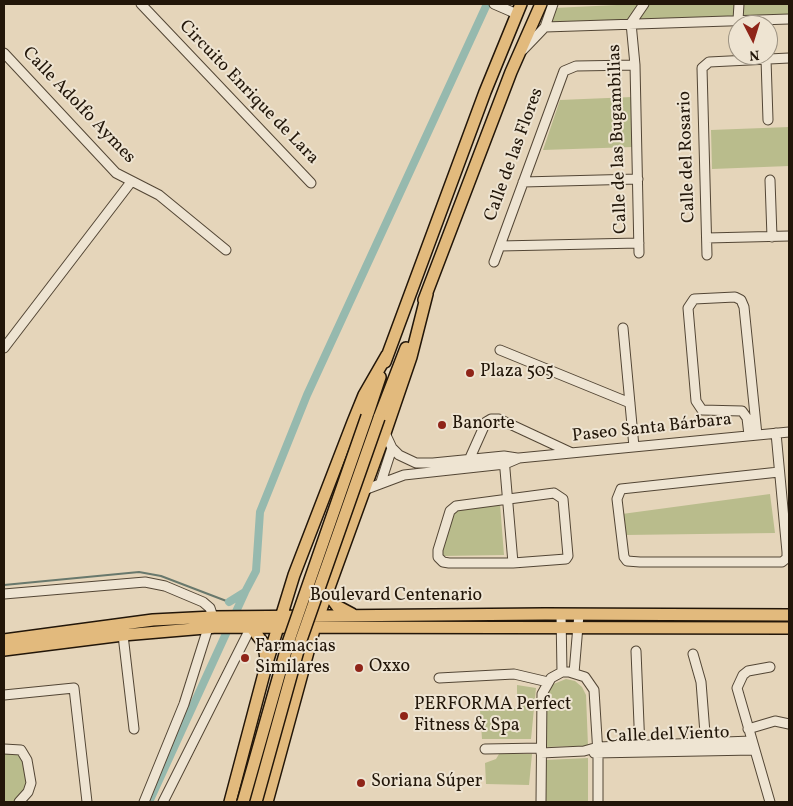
<!DOCTYPE html>
<html>
<head>
<meta charset="utf-8">
<style>
	body { margin:0 }
	#map { position:relative; width:793px; height:806px; overflow:hidden; background:#e5d5ba; font-family:Vollkorn,serif }
	canvas { display:block }
	.frame { position:absolute; inset:0; border:5px solid #221609; pointer-events:none }
	.north { position:absolute; left:728px; top:15px; width:50px; height:50px; box-sizing:border-box; background:#eee4d2; border:1px solid #9c9282; border-radius:50%; rotate:175deg; font-size:14px; font-weight:700; line-height:20px; text-align:center; color:#221609 }
	.north::after { content:''; display:block; margin:auto; width:18px; height:22px; background:#8f2418; clip-path:polygon(50% 0,100% 100%,50% 72%,0 100%) }
</style>
</head>
<body>
<div id="map">
<canvas width="793" height="806"></canvas>
<div class="frame"></div>
<div class="north">N</div>
</div>
<script>
const ctx = document.querySelector('canvas').getContext('2d');
ctx.lineJoin = 'round';
function paint(path, color) { ctx.fillStyle = color; ctx.fill(path, 'evenodd'); }
const toPath = rows => new Path2D(rows.map(r => 'M' + r).join(''));
function strokePath(path, color, width, dash) { ctx.strokeStyle = color; ctx.lineWidth = width; ctx.lineCap = dash ? 'butt' : 'round'; ctx.setLineDash(dash || []); ctx.stroke(path); }
function label(font, color, halo, rows, align = 'center') {
  ctx.font = font + ' Vollkorn,serif'; ctx.lineWidth = 4; ctx.setLineDash([]); ctx.textBaseline = 'middle'; ctx.strokeStyle = halo; ctx.fillStyle = color; for (const [text, x, y, turn = 0] of rows) {
    ctx.save(); ctx.translate(x, y); ctx.rotate((+turn || 0) * Math.PI / 180); ctx.textAlign = isNaN(turn) ? turn : align; if (halo) ctx.strokeText(text, 0, 0); ctx.fillText(text, 0, 0); ctx.restore();
  }
}
paint(toPath([
	[638,4,789,4,789,17,549,24,553,8],
	[632,97,632,147,543,150,560,100],
	[789,127,789,166,712,169,711,130],
	[770,494,775,533,625,535,622,514],
	[500,504,504,555,442,556,441,550,453,515,458,509],
	[566,679,575,681,582,687,586,695,588,746,544,747,545,696,551,685],
	[517,685,536,688,531,739,482,739,480,710,517,708],
	[16,752,23,757,27,782,26,791,15,802,4,802,4,753],
	[499,754,532,754,529,785,486,784,485,763,496,759],
	[588,758,588,802,544,802,545,760]
]), '#b9bc8c');
strokePath(toPath([
	[4,585,139,572,161,576,229,602]
]), '#68786c', 2);
strokePath(toPath([
	[229,602,245,592,256,571,260,512,307,395,487,4],
	[149,802,245,592]
]), '#96b9ae', 8);
const minor = toPath([
	[141,4,311,183],
	[494,4,517,14],
	[738,20,739,4],
	[545,27,553,4],
	[523,50,545,27,789,19],
	[4,53,116,173,159,195,226,250],
	[766,59,768,120],
	[770,180,772,237],
	[523,182,638,179],
	[707,238,789,236],
	[500,246,639,243],
	[639,253,635,65,631,23,644,4],
	[707,255,702,68,709,62,789,58],
	[494,262,564,71,576,66,635,65],
	[623,328,634,447],
	[4,348,131,182],
	[500,350,630,403],
	[385,433,392,448,399,455,416,463,433,463,504,456,517,458],
	[776,433,787,552,787,558,782,562,640,562,627,561,624,557,617,499,621,489,779,472],
	[749,435,747,418,742,411,702,410,696,401,688,308,694,299,735,297,741,300,744,307,757,435],
	[504,458,513,563],
	[469,460,486,422,491,419,499,419,572,453],
	[381,482,392,448],
	[364,490,404,475,505,464,519,458,789,432],
	[554,493,563,499,568,556,566,559,513,563,449,563,443,562,438,557,438,550,450,511,456,506,554,493],
	[4,594,145,582,165,586,203,602,210,608,213,617],
	[561,614,562,672],
	[125,631,123,635,134,729],
	[636,651,640,749],
	[693,654,701,682,706,746],
	[770,667,748,671,743,675,737,688,770,802],
	[574,673,579,614],
	[439,678,514,674,548,682],
	[4,695,74,688,87,802],
	[748,729,775,721,789,724],
	[4,749,21,750,27,760,31,783,28,792,19,802],
	[485,749,541,748],
	[541,753,584,751,598,747,751,741],
	[594,753,754,750],
	[144,802,184,704,208,628],
	[163,802,251,627],
	[541,802,542,694,551,678,562,672,569,672,585,677,594,690,598,754,598,802]
]);
const major = toPath([
	[424,300,511,72,541,4],
	[385,362,485,92,521,4],
	[367,416,380,377],
	[379,418,406,348],
	[326,591,337,606,352,614],
	[251,627,264,644,266,660],
	[4,640,153,620,213,617,545,614,789,615],
	[4,650,123,635,217,627,789,628],
	[230,802,266,666,294,575,353,422,364,395,387,355],
	[267,802,315,626,385,433,411,357,427,294]
]);
strokePath(minor, '#534635', 11);
strokePath(major, '#221609', 14);
strokePath(minor, '#eee4d2', 9);
strokePath(major, '#e2ba7d', 11);
const majorBridge = toPath([
	[243,802,289,640,367,416],
	[256,802,301,640,379,418]
]);
strokePath(majorBridge, '#221609', 14, []);
strokePath(majorBridge, '#e2ba7d', 11);
for (const [x, y, r, color] of [
	[470,373,5,"#8f2418"],
	[442,425,5,"#8f2418"],
	[245,658,5,"#8f2418"],
	[359,668,5,"#8f2418"],
	[404,716,5,"#8f2418"],
	[361,783,5,"#8f2418"]
]) { const dot = new Path2D(); dot.arc(x, y, r, 0, 2 * Math.PI); ctx.fillStyle = color; ctx.fill(dot); strokePath(dot, '#eee4d2', 2); }
label('18px', '#221609', '#eee4d2', [
	["Circuito Enrique de Lara",248,93,46],
	["Calle Adolfo Aymes",78,106,46],
	["Calle de las Bugambilias",619,139,-92],
	["Calle de las Flores",515,155,-70],
	["Calle del Rosario",688,157,-92],
	["Paseo Santa Bárbara",652,429,-6],
	["Boulevard Centenario",396,597],
	["Calle del Viento",668,736,-2]
]);
label('18px', '#221609', '#eee4d2', [
	["Plaza 505",480,373],
	["Banorte",452,425],
	["Farmacias",255,648],
	["Similares",255,669],
	["Oxxo",369,668],
	["PERFORMA Perfect",414,706],
	["Fitness & Spa",414,727],
	["Soriana Súper",371,783]
], 'left');
</script>
</body>
</html>
